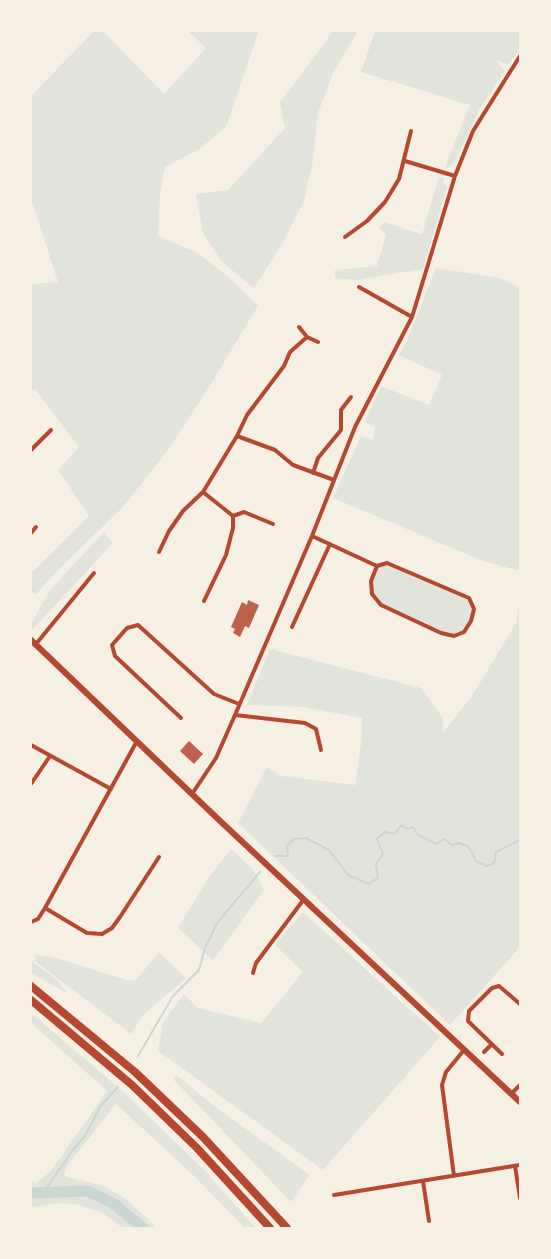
<!DOCTYPE html>
<html>
<head>
<meta charset="utf-8">
<style>
	body { margin:0 }
	#map { position:relative; width:551px; height:1259px; overflow:hidden; background:#f6efe4; font-family:Ubuntu,sans-serif }
	canvas { display:block }
	.frame { position:absolute; inset:0; border:32px solid #f6efe4; pointer-events:none }
</style>
</head>
<body>
<div id="map">
<canvas width="551" height="1259"></canvas>
<div class="frame"></div>
</div>
<script>
const ctx = document.querySelector('canvas').getContext('2d');
ctx.lineJoin = 'round';
function paint(path, color) { ctx.fillStyle = color; ctx.fill(path, 'evenodd'); }
const toPath = rows => new Path2D(rows.map(r => 'M' + r).join(''));
function strokePath(path, color, width, dash) { ctx.strokeStyle = color; ctx.lineWidth = width; ctx.lineCap = dash ? 'butt' : 'round'; ctx.setLineDash(dash || []); ctx.stroke(path); }
paint(toPath([
	[94,31,103,31,164,94,206,48,188,31,256,31,258,33,226,127,198,150,165,167,160,194,158,236,196,252,230,278,258,306,206,392,168,450,123,507,61,567,36,594,31,592,31,573,89,516,58,470,79,447,35,389,31,392,31,284,58,282,31,199,31,96],
	[331,31,358,31,333,73,318,113,313,160,304,201,282,244,254,288,222,262,203,233,196,194,228,190,285,128,280,102,331,34],
	[375,31,520,31,520,49,508,65,495,59,505,71,479,110,455,162,448,168,445,167,470,105,361,72],
	[439,176,444,178,443,183,447,187,423,269,356,280,335,278,335,270,377,266,386,235,379,227,385,222,422,235],
	[436,268,500,278,520,288,520,571,483,561,333,498,361,436,373,440,375,427,365,422,381,386,429,405,442,375,399,355,405,345],
	[104,532,113,543,31,631,31,624,50,590],
	[387,563,469,598,474,609,464,632,454,636,441,633,381,605,372,594,371,581,377,566],
	[520,599,520,947,450,1025,238,823,267,767,281,776,355,785,362,737,362,718,303,707,247,705,270,649,421,688,443,718,442,734,472,696,516,623],
	[231,849,253,869,264,890,213,960,178,928,207,880],
	[303,912,440,1037,323,1170,158,1051,163,1022,184,994,198,1008,261,1023,303,972,275,945],
	[159,952,186,978,143,1015,131,1034,36,962,35,955,52,957,131,981,137,979],
	[31,961,56,979,68,994,31,973],
	[31,1013,127,1095,205,1171,256,1228,245,1228,193,1175,116,1104,66,1167,64,1176,104,1186,125,1198,157,1228,123,1228,104,1214,80,1205,63,1203,31,1207,31,1181,36,1183,51,1171,107,1091,31,1023],
	[177,1075,214,1106,310,1175,291,1202,174,1080]
]), '#e2e4dc');
strokePath(toPath([
	[275,856,288,856,287,846,294,839,306,838,329,850,348,875,369,884,378,878,376,864,383,854,377,839,385,832,394,834,402,825,408,829,413,827,418,835,436,844,444,839,452,845,459,843,469,847,476,861,487,866,494,863,496,852,520,840],
	[138,1056,173,996,199,970,205,948,217,923,260,872],
	[43,1193,73,1150,85,1136,101,1105,118,1087]
]), '#c9d6d2', 2);
strokePath(toPath([
	[31,1193,87,1191,113,1203,143,1228]
]), '#c9d6d2', 11);
paint(toPath([
	[248,600,259,605,249,628,245,626,240,637,233,633,235,629,231,627,242,602,247,605],
	[189,741,203,754,194,764,180,751]
]), '#bf614a');
strokePath(toPath([
	[405,161,455,176],
	[345,237,367,221,385,202,399,179,411,131],
	[359,287,412,317],
	[299,327,307,337,318,342],
	[237,436,275,450,293,465,334,480],
	[31,450,51,430],
	[313,473,318,458,341,430,341,410,351,397],
	[203,492,233,516,233,528,226,555,204,601],
	[233,516,244,512,273,524],
	[31,533,36,527],
	[312,536,377,566,387,563,469,598,474,609,471,621,464,632,454,636,441,633,381,605,372,594,371,581,377,566],
	[159,552,169,531,183,511,203,492,237,436,247,415,284,366,290,352,307,337],
	[292,627,330,544],
	[36,644,94,573],
	[235,715,305,723,316,729,321,750],
	[181,718,115,656,112,645,127,628,138,625,214,694,239,704],
	[31,745,111,789],
	[31,784,50,756],
	[192,794,216,758,235,715,312,536,355,427,412,317,455,176,473,131,520,56],
	[45,908,87,933,102,934,112,928,120,917,159,857],
	[31,922,38,919,45,908,137,741],
	[253,973,256,963,304,899],
	[484,1052,492,1044],
	[502,1054,468,1021,469,1011,492,988,499,986,520,1004],
	[511,1094,520,1085],
	[515,1166,520,1198],
	[454,1176,442,1085,446,1072,464,1050],
	[423,1181,429,1221],
	[334,1195,520,1165]
]), '#b5482f', 4);
strokePath(toPath([
	[31,640,218,819,520,1102]
]), '#b5482f', 6);
strokePath(toPath([
	[31,986,135,1072,203,1137,287,1228],
	[31,1000,132,1085,197,1148,270,1228]
]), '#b5482f', 8);
</script>
</body>
</html>
